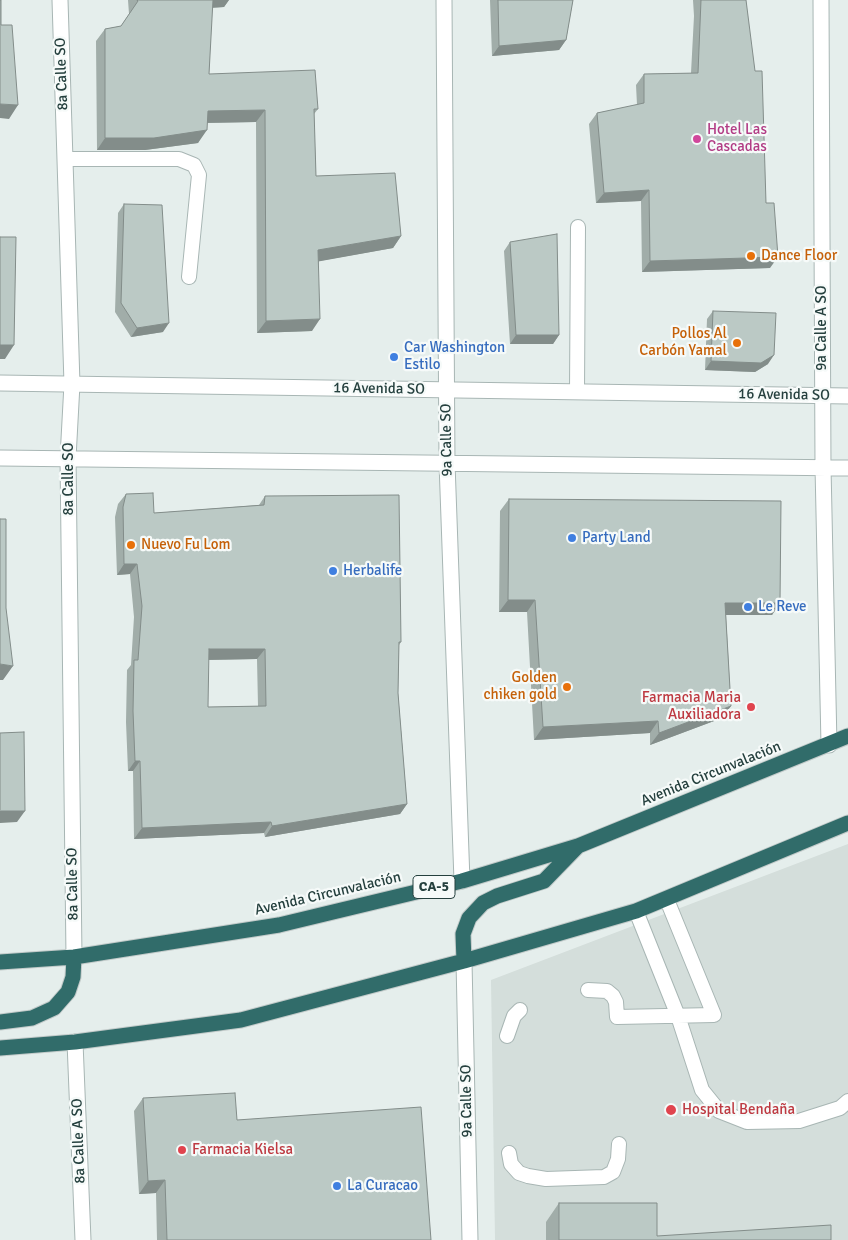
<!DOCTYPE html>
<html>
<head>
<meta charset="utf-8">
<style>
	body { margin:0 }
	canvas { display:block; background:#e5eeec }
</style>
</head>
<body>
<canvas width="848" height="1240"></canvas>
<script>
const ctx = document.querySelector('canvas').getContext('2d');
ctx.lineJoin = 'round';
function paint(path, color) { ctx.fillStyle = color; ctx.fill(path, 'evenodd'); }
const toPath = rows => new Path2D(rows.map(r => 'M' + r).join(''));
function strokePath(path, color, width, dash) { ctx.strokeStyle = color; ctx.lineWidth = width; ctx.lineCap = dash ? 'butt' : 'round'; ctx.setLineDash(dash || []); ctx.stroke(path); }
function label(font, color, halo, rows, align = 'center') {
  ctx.font = font + ' Signika,sans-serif'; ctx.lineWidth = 4.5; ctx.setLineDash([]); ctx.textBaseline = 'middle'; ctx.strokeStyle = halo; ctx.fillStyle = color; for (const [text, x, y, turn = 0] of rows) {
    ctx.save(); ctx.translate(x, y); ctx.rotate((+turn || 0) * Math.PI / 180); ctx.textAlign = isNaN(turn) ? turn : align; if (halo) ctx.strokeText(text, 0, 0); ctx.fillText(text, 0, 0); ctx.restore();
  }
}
paint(toPath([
	[848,844,848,1240,495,1240,491,980]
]), '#d4dedb');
const lane = toPath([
	[65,159,179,159,194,165,199,175,189,277],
	[577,392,578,227],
	[636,911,678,1016,702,1090,719,1111,747,1122,799,1121,840,1108,848,1101],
	[588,990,607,991,613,996,616,1002,617,1017,714,1015,667,900],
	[507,1036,514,1016,520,1010],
	[509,1153,511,1164,519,1173,528,1176,546,1179,604,1177,613,1172,618,1159,619,1144]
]);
const street = toPath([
	[60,0,72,384,68,458,74,957],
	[444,0,447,463,462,881],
	[821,0,823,467,829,745],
	[0,383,848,396],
	[0,458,848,468],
	[464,961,470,1240],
	[75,1042,83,1240]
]);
const highway = toPath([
	[464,961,463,934,469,918,483,903,497,896,544,881,577,847],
	[0,962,74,957,279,925,462,881,578,846,848,736],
	[0,1022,32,1018,54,1008,68,992,73,977,74,957],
	[0,1048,75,1042,241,1020,464,961,636,911,848,823]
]);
strokePath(lane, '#a8b6b4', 16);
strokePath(street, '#a8b6b4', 17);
strokePath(highway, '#c2cac9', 17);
strokePath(lane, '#fff', 14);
strokePath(street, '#fff', 15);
strokePath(highway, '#316c6a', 15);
paint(toPath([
	[128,0,229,0,224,7,212,8,209,74,318,109,314,114,316,176,401,236,393,248,319,261,312,331,257,333,256,122,207,123,198,143,145,150,97,150,96,41,105,29,121,26,129,14],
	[490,0,573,0,566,40,559,50,492,56],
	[693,0,746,0,766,203,770,268,642,272,641,201,596,203,589,124,597,113,637,105,636,85,644,74,691,73,694,16],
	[124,204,163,332,131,337,115,312,118,213],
	[510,242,559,335,553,344,510,344,504,251],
	[713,311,768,364,755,372,705,370,707,319],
	[126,494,154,513,259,505,265,496,401,642,399,645,398,693,407,804,400,814,265,837,264,833,134,839,133,771,128,771,126,722,127,670,131,665,134,617,130,574,117,575,115,517,118,504],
	[257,659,258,706,208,707,208,660],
	[509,499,780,603,772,615,726,615,731,706,722,718,650,745,650,733,534,740,527,612,499,612,500,511],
	[143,1098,237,1120,431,1240,157,1240,156,1193,139,1194,134,1111],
	[559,1203,657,1236,831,1240,546,1240,546,1222]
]), '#a1ada9');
paint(toPath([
	[210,0,229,0,224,7,204,8],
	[566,40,559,50,492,56,499,46],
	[0,104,18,105,9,119,0,118],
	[265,110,256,122,199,123,208,111],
	[207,130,198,143,145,150,97,150,105,138],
	[649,190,641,201,596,203,604,193],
	[401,236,393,248,310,263,318,250],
	[778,257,770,268,642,272,650,261],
	[320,319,312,331,257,333,266,321],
	[169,323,163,332,131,337,137,328],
	[516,335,559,335,553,344,510,344],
	[0,345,14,345,5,359,0,359],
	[774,355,768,364,755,372,705,370,711,361],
	[124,564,137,564,130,574,117,575],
	[508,600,535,600,527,612,499,612],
	[725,603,780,603,772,615,717,615],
	[209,649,265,649,257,659,201,660],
	[0,664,13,666,3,680,0,680],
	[731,706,722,718,650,745,659,733],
	[658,721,650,733,534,740,543,727],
	[135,761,140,761,133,771,128,771],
	[407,804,400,814,265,837,272,826],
	[1,811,25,811,17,822,0,823,0,812],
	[271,822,264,833,134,839,142,828],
	[165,1180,156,1193,139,1194,148,1181]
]), '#838d8a');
const building = toPath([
	[0,0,1,0,1,25,12,25,18,105,0,104,0,0],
	[137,0,213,0,209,74,315,70,318,109,314,109,316,176,395,173,401,236,318,250,320,319,266,321,265,110,208,111,207,130,154,138,105,138,105,29,121,26,138,1,137,0],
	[498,0,573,0,566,40,499,46,498,0],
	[701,0,746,0,755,71,762,71,766,203,774,203,778,257,650,261,649,190,604,193,597,113,644,103,644,74,698,73,701,0],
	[124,204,162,205,169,323,137,328,121,303,124,204],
	[557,234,559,335,516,335,510,242,557,234],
	[0,237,16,237,14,345,0,345,0,237],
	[713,311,776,313,774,355,761,363,711,361,713,311],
	[153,493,154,513,264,505,265,496,399,495,401,642,399,642,398,693,407,804,272,826,271,822,142,828,140,761,135,761,133,711,134,660,138,660,142,606,137,564,124,564,123,507,126,494,153,493],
	[209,649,265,649,266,706,208,707,209,649],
	[509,499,781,501,780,603,725,603,731,706,659,733,658,721,543,727,535,600,508,600,509,499],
	[0,519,6,519,6,608,13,666,0,664,0,519],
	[24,732,25,811,1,811,0,812,0,733,24,732],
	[235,1093,237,1120,421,1107,431,1240,167,1240,165,1180,148,1181,143,1098,235,1093],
	[559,1203,657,1203,657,1236,831,1225,831,1240,559,1240,559,1203]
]);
paint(building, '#bbc9c5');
strokePath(building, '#838d8a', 1);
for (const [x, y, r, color] of [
	[697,139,5,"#d1479c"],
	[751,256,5,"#e8710a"],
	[737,343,5,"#e8710a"],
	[394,357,5,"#3f7fe0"],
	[572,538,5,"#3f7fe0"],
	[131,545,5,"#e8710a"],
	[333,571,5,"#3f7fe0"],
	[748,607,5,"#3f7fe0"],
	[567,687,5,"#e8710a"],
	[751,707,5,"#e0444e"],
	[671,1110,6,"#e0444e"],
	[182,1150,5,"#e0444e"],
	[337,1186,5,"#3f7fe0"]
]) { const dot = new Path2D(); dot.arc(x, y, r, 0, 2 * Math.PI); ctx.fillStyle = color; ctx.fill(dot); strokePath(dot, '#f6faf9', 2); }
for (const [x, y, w] of [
	[434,887,42]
]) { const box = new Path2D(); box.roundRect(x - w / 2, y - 11.5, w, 23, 4); ctx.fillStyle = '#f6faf9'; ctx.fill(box); strokePath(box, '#25403e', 1); }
label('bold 14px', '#25403e', null, [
	["CA-5",434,887]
]);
label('15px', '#25403e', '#f6faf9', [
	["8a Calle SO",62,74,-92],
	["9a Calle A SO",822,328,-90],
	["16 Avenida SO",379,389,1],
	["16 Avenida SO",784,395,1],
	["9a Calle SO",447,440,-91],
	["8a Calle SO",69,479,-90],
	["Avenida Circunvalación",711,774,-22],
	["8a Calle SO",73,884,-91],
	["Avenida Circunvalación",328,894,-13],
	["9a Calle SO",467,1101,-91],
	["8a Calle A SO",79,1141,-92]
]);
label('15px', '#b23c85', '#f6faf9', [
	["Hotel Las",707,130],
	["Cascadas",707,147]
], 'left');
label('15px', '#c56008', '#f6faf9', [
	["Dance Floor",761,256],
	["Pollos Al",727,334,"right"],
	["Carbón Yamal",727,351,"right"],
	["Nuevo Fu Lom",141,545],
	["Golden",557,678,"right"],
	["chiken gold",557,695,"right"]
], 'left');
label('15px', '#366cbe', '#f6faf9', [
	["Car Washington",404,348],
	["Estilo",404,365],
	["Party Land",582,538],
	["Herbalife",343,571],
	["Le Reve",758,607],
	["La Curacao",347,1186]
], 'left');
label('15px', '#be3a42', '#f6faf9', [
	["Farmacia Maria",741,698,"right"],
	["Auxiliadora",741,715,"right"],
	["Hospital Bendaña",682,1110],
	["Farmacia Kielsa",192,1150]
], 'left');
</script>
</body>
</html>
